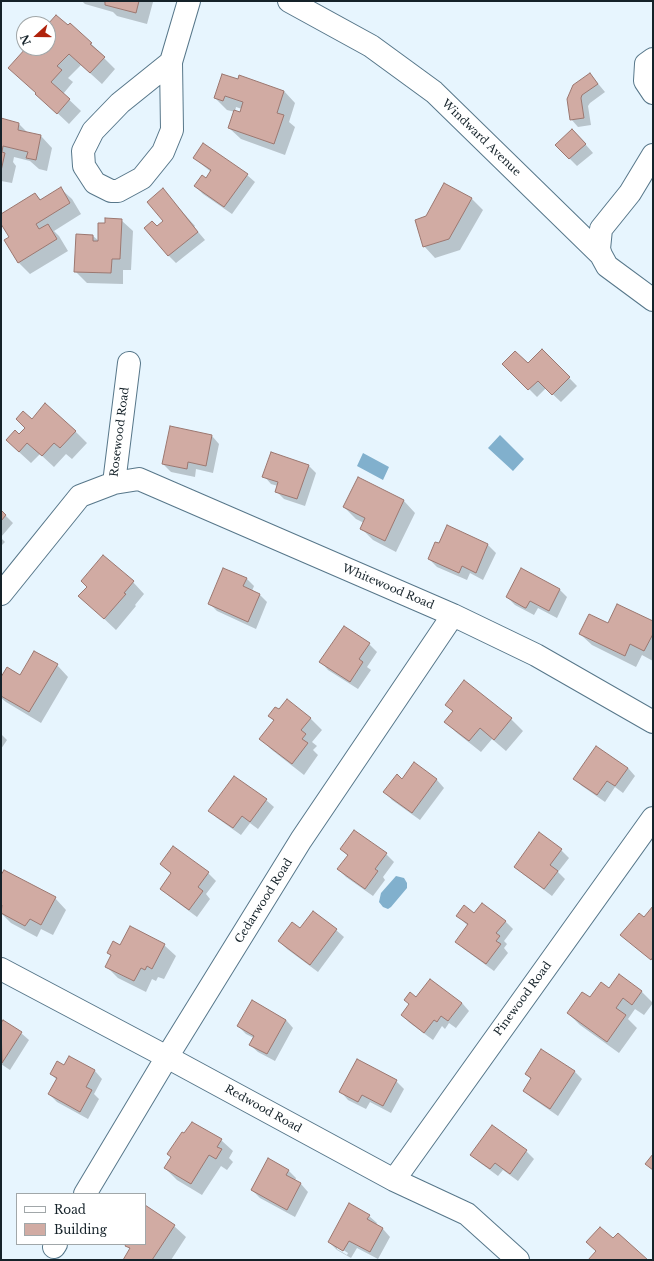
<!DOCTYPE html>
<html>
<head>
<meta charset="utf-8">
<style>
	body { margin:0 }
	#map { position:relative; width:654px; height:1261px; overflow:hidden; background:#e7f5fe; font-family:"Libre Baskerville",serif }
	canvas { display:block }
	.frame { position:absolute; inset:0; border:2px solid #152229; pointer-events:none }
	.legend { position:absolute; left:16px; top:1193px; width:130px; height:52px; box-sizing:border-box; background:#fff; border:1px solid #a1a7a9; margin:0; padding:5px 7px; list-style:none; font-size:12px; color:#152229 }
	.legend li { display:flex; align-items:center; gap:8px; height:20px }
	.legend b { width:20px; border:1px solid #a1a7a9 }
	.north { position:absolute; left:16px; top:16px; width:40px; height:40px; box-sizing:border-box; background:#fff; border:1px solid #a1a7a9; border-radius:50%; rotate:249deg; font-size:11px; font-weight:700; line-height:16px; text-align:center; color:#152229 }
	.north::after { content:''; display:block; margin:auto; width:14px; height:18px; background:#b0230c; clip-path:polygon(50% 0,100% 100%,50% 72%,0 100%) }
</style>
</head>
<body>
<div id="map">
<canvas width="654" height="1261"></canvas>
<div class="frame"></div>
<ul class="legend">
<li><b style="height:5px;background:#fff"></b>Road</li>
<li><b style="height:11px;background:#d1aba3"></b>Building</li>
</ul>
<div class="north">N</div>
</div>
<script>
const ctx = document.querySelector('canvas').getContext('2d');
ctx.lineJoin = 'round';
function paint(path, color) { ctx.fillStyle = color; ctx.fill(path, 'evenodd'); }
const toPath = rows => new Path2D(rows.map(r => 'M' + r).join(''));
function strokePath(path, color, width, dash) { ctx.strokeStyle = color; ctx.lineWidth = width; ctx.lineCap = dash ? 'butt' : 'round'; ctx.setLineDash(dash || []); ctx.stroke(path); }
function label(font, color, halo, rows, align = 'center') {
  ctx.font = font + ' "Libre Baskerville",serif'; ctx.lineWidth = 3.5; ctx.setLineDash([]); ctx.textBaseline = 'middle'; ctx.strokeStyle = halo; ctx.fillStyle = color; for (const [text, x, y, turn = 0] of rows) {
    ctx.save(); ctx.translate(x, y); ctx.rotate((+turn || 0) * Math.PI / 180); ctx.textAlign = isNaN(turn) ? turn : align; if (halo) ctx.strokeText(text, 0, 0); ctx.fillText(text, 0, 0); ctx.restore();
  }
}
paint(toPath([
	[500,435,524,459,513,471,488,448],
	[363,453,389,467,383,480,357,466],
	[396,876,404,878,407,883,407,888,391,907,388,909,383,907,379,902,381,893]
]), '#81b0cd');
paint(toPath([
	[82,1,153,1,153,2,147,24,117,16,113,12,85,4],
	[70,24,103,55,102,56,115,69,102,84,81,65,68,78,73,82,63,94,81,111,69,124,37,94,28,48,48,48,48,26,68,26],
	[590,74,605,92,590,103,588,106,591,125,578,127,571,119],
	[223,75,284,91,295,103,289,122,295,127,285,155,241,139,229,128,235,112,227,110,215,98],
	[236,107,242,109,240,113,235,112],
	[1,119,19,124,28,133,41,136,52,148,47,171,39,169,30,161,14,157,13,162,16,166,12,183,1,181],
	[580,138,593,153,577,166,556,145],
	[194,158,247,175,255,182,232,214,203,194,195,186,206,179,211,172],
	[60,188,72,199,81,214,54,231,59,236,68,251,30,274,19,263,5,241,10,237,1,222,1,215,35,194,41,200],
	[163,190,195,226,194,227,205,240,176,263,169,256,157,227,164,221],
	[472,199,483,210,460,250,435,258,424,246],
	[121,220,133,231,131,270,123,270,123,284,87,283,75,271,93,236,99,241],
	[542,350,577,386,561,402,546,388,537,397,504,364,528,364],
	[32,420,75,431,87,443,72,459,66,454,54,467,40,454,31,463,19,452,19,435],
	[212,436,219,444,213,473,196,469,195,477,171,472,163,464],
	[308,465,316,473,305,506,284,499,276,491,278,486,271,484,264,476],
	[358,479,404,501,415,513,396,552,373,540,361,528,364,523,356,519,344,507],
	[1,511,13,523,1,537],
	[447,527,488,545,496,553,483,580,470,573,467,580,437,567,429,559,439,545],
	[1,538,5,542,1,546],
	[522,569,560,590,567,597,557,618,538,608,534,615,515,605,507,597],
	[246,578,254,586,252,591,259,594,267,602,256,629,217,611,210,604],
	[133,582,144,594,135,605,136,606,116,630,80,596],
	[653,622,653,661,642,655,636,667,592,645,580,634,608,624],
	[344,627,369,644,377,652,367,667,371,670,358,689,328,670,321,662],
	[57,665,68,677,41,723,6,702,1,698,1,679,20,676],
	[464,682,511,719,523,731,506,751,492,739,481,752,457,733,445,722,453,712,446,705],
	[269,716,310,718,322,730,312,742,317,746,313,750,318,755,304,775,272,750,261,739,274,721],
	[1,734,7,740,1,749],
	[414,764,437,780,444,788,420,820,392,800,385,792,402,780],
	[628,768,635,776,623,793,615,787,605,802,582,786,575,779],
	[266,800,274,807,258,829,250,823,241,835,217,818,210,811],
	[173,847,208,873,216,881,206,894,210,899,197,917,169,896,161,888,172,874,161,864],
	[341,849,386,854,394,862,383,877,385,880,373,896,346,877,338,869,348,856],
	[561,850,569,858,558,872,565,879,552,896,523,874,515,866],
	[1,877,55,898,66,910,53,935,41,929,37,937,11,923,1,913],
	[474,914,505,921,513,929,504,941,507,944,504,948,508,953,494,971,464,949,457,941,468,926,458,916],
	[300,930,336,930,344,937,318,972,287,949,279,941],
	[164,945,176,956,164,979,158,977,156,981,152,979,146,992,118,978,106,966,112,956,108,953,121,946],
	[619,975,642,992,653,1003,644,1015,635,1009,628,1019,637,1028,619,1053,580,1025,568,1013,590,999,609,989],
	[416,999,462,1003,469,1011,456,1028,449,1023,445,1029,442,1026,433,1040,410,1023,402,1015],
	[286,1020,293,1028,275,1061,258,1052,250,1045,254,1038,246,1034,238,1026],
	[4,1021,21,1033,29,1040,10,1070,1,1064,1,1025],
	[70,1057,95,1071,102,1079,94,1094,99,1099,88,1119,57,1102,49,1094,57,1080,51,1074,64,1067],
	[574,1071,582,1079,558,1116,532,1098,524,1091,532,1080,526,1074],
	[396,1081,404,1089,391,1113,370,1102,366,1109,348,1100,341,1092],
	[492,1126,526,1151,534,1159,518,1181,503,1170,498,1176,479,1162,471,1154],
	[221,1140,233,1151,229,1158,233,1162,227,1170,221,1166,202,1195,177,1180,165,1168],
	[289,1171,296,1178,295,1181,301,1184,308,1192,295,1217,260,1198,252,1190],
	[369,1216,377,1223,376,1225,383,1229,390,1237,378,1259,357,1248,351,1258,337,1250,329,1242],
	[337,1246,348,1253,347,1255,337,1249],
	[174,1226,186,1237,171,1260,124,1260,130,1249,126,1245,127,1244,145,1244]
]), '#0003');
const building = toPath([
	[102,1,139,1,136,13,105,5,105,2,102,1],
	[56,15,68,25,70,23,92,43,90,44,105,57,90,73,69,54,57,66,62,70,51,82,70,99,57,114,35,94,36,93,8,68,26,48,48,48,48,24,56,15],
	[590,73,598,84,582,95,581,98,584,118,570,120,567,99,573,85,590,73],
	[222,74,238,79,239,75,284,91,277,113,284,115,274,144,228,128,234,110,240,112,243,102,225,96,223,101,214,98,222,74],
	[1,118,19,123,18,130,41,135,36,160,26,158,28,152,3,146,2,152,5,153,1,171,1,118],
	[572,129,586,144,569,159,555,145,572,129],
	[203,143,248,174,224,207,194,186,202,175,206,178,211,170,193,158,203,143],
	[444,183,472,198,449,239,423,247,415,220,426,216,444,183],
	[61,187,70,203,36,224,39,229,48,224,57,239,18,263,4,240,9,237,1,224,1,214,35,193,40,200,61,187],
	[163,188,198,232,168,256,144,228,152,221,157,226,163,221,147,202,163,188],
	[105,218,122,219,120,259,112,259,111,273,74,272,76,234,93,235,93,241,98,241,98,223,105,223,105,218],
	[542,349,570,377,552,395,538,381,528,390,502,364,515,351,528,363,542,349],
	[45,403,76,431,60,448,54,443,42,456,27,443,19,452,6,440,15,430,19,434,25,428,16,419,23,411,32,419,45,403],
	[170,426,212,435,206,466,188,462,187,469,162,464,170,426],
	[271,452,309,465,297,499,275,492,278,482,262,477,271,452],
	[358,477,404,500,385,541,360,529,365,518,343,507,358,477],
	[1,510,6,515,1,521,1,510],
	[447,525,488,544,476,573,462,566,459,573,428,559,435,542,439,543,447,525],
	[103,555,134,581,124,593,126,594,104,619,78,596,87,587,81,581,103,555],
	[223,568,247,578,243,586,260,594,248,622,208,604,223,568],
	[521,568,560,589,549,611,530,601,526,608,525,608,506,597,521,568],
	[617,604,653,621,653,634,644,651,630,644,625,656,579,634,589,614,608,623,617,604],
	[344,626,370,643,359,659,363,662,350,682,319,662,344,626],
	[34,651,58,664,29,712,1,696,1,677,7,667,20,675,34,651],
	[464,680,512,718,494,740,480,728,469,741,444,722,453,711,445,705,464,680],
	[287,699,311,718,301,730,306,734,302,739,308,743,292,764,259,739,274,720,268,716,275,707,279,709,287,699],
	[596,746,628,768,615,786,607,781,597,795,573,779,596,746],
	[414,762,437,779,412,813,383,792,397,774,402,779,414,762],
	[234,776,267,799,250,822,242,816,233,828,208,811,234,776],
	[354,830,387,853,375,869,378,871,365,889,337,869,348,855,340,849,354,830],
	[539,832,562,849,550,865,558,871,544,889,514,867,539,832],
	[173,846,209,872,198,887,203,891,189,910,160,889,171,873,160,864,173,846],
	[4,870,56,897,41,925,30,919,25,926,1,913,2,905,1,904,1,875,4,870],
	[482,903,506,921,496,933,500,936,496,941,501,944,486,964,455,942,468,924,456,916,464,905,474,913,482,903],
	[653,906,653,957,651,960,620,935,639,913,644,917,653,906],
	[313,911,337,929,310,965,278,941,292,922,300,928,313,911],
	[130,926,165,944,152,969,147,966,145,970,141,968,134,981,105,967,111,955,107,953,113,941,120,945,130,926],
	[619,974,642,991,632,1005,623,998,616,1008,626,1015,607,1042,567,1013,582,992,590,997,601,982,609,988,619,974],
	[430,979,462,1003,448,1021,441,1016,437,1022,434,1020,424,1033,401,1015,409,1004,404,1000,410,992,416,997,430,979],
	[252,1000,286,1020,267,1054,249,1045,254,1036,237,1026,252,1000],
	[3,1020,22,1032,2,1063,1,1023,3,1020],
	[541,1049,575,1071,550,1109,523,1091,531,1078,525,1074,541,1049],
	[69,1056,95,1070,86,1087,92,1090,80,1112,48,1094,57,1078,50,1074,57,1061,64,1065,69,1056],
	[357,1059,397,1080,383,1106,362,1095,358,1102,339,1092,357,1059],
	[192,1122,222,1139,217,1147,222,1149,216,1159,209,1155,191,1184,164,1168,171,1157,167,1154,182,1132,184,1133,192,1122],
	[492,1125,527,1150,510,1174,495,1163,490,1169,470,1155,492,1125],
	[653,1154,653,1170,645,1164,653,1154],
	[268,1158,289,1170,286,1175,301,1183,287,1210,251,1190,268,1158],
	[349,1203,370,1215,367,1219,383,1228,370,1252,349,1241,343,1251,328,1242,349,1203],
	[145,1205,175,1225,152,1260,123,1260,130,1248,125,1246,126,1244,145,1244,145,1205],
	[600,1227,613,1238,618,1233,648,1260,588,1260,596,1251,586,1242,600,1227]
]);
paint(building, '#d1aba3');
strokePath(building, '#9b7770', 1);
const minor = toPath([
	[289,1,371,46,434,92,601,255,607,266,653,300],
	[653,59,646,64,645,81,653,93],
	[171,62,172,130,163,152,142,178,118,191,111,191,95,183,84,166,83,151,93,131,120,103,171,62],
	[171,62,189,1],
	[601,255,599,249,601,229,630,193,653,155],
	[114,483,129,363],
	[1,594,80,496,114,483,139,479,453,615,536,655,653,722],
	[1,969,167,1057,394,1180,467,1214,518,1260],
	[394,1180,653,818],
	[85,1194,167,1057,301,840,453,615],
	[54,1247,56,1244]
]);
strokePath(minor, '#57778a', 24);
strokePath(minor, '#fff', 22);
label('11px', '#152229', '#fff', [
	["Windward Avenue",481,138,44],
	["Rosewood Road",120,432,-83],
	["Whitewood Road",388,587,23],
	["Cedarwood Road",264,901,-58],
	["Pinewood Road",523,999,-54],
	["Redwood Road",263,1109,29]
]);
</script>
</body>
</html>
